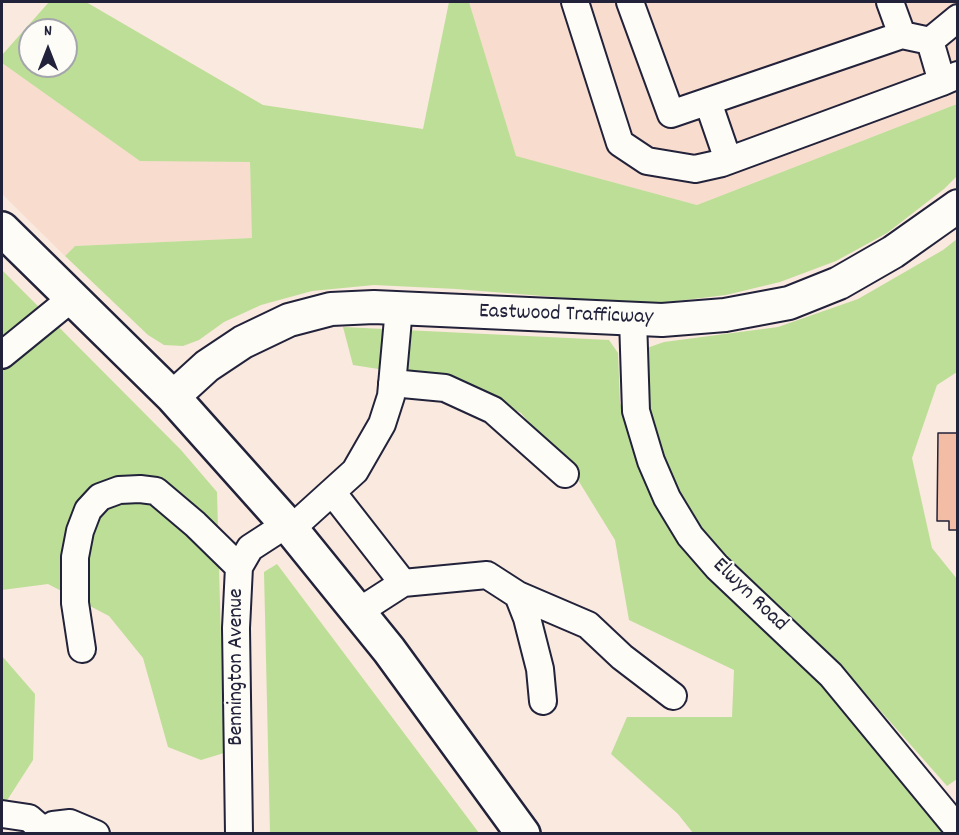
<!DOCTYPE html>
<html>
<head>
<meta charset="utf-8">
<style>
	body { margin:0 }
	#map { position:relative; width:959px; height:835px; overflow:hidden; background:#fae9de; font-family:Dekko,sans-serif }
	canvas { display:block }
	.frame { position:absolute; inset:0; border:3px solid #22223b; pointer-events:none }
	.north { position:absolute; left:18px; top:18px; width:60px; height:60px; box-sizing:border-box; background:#fdfcf7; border:2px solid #a5a5ac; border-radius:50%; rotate:0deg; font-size:16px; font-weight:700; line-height:24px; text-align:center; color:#22223b }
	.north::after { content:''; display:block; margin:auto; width:21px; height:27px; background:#22223b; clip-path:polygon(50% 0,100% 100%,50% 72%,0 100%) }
</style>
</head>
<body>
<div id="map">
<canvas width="959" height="835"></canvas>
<div class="frame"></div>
<div class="north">N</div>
</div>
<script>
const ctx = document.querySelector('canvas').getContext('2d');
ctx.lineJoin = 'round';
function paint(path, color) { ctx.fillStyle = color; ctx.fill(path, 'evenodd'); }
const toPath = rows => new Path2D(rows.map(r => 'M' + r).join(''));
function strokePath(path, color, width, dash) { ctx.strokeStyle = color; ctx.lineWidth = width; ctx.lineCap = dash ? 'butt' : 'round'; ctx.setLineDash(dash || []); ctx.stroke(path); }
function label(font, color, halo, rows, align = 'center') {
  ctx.font = font + ' Dekko,sans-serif'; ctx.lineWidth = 4.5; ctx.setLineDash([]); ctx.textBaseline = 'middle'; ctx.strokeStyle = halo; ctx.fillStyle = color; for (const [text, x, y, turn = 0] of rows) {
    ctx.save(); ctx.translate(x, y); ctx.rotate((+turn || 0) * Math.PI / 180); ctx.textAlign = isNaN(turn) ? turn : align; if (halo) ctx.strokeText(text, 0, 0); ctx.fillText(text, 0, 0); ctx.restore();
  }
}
paint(toPath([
	[469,2,957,2,957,104,697,205,515,156],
	[2,63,140,160,250,162,253,238,75,246,65,256,2,194]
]), '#f8dccd');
paint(toPath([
	[49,2,86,2,263,105,423,129,449,2,469,2,516,156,697,205,957,104,957,176,944,189,887,233,836,261,780,282,726,295,668,302,617,302,456,289,374,285,312,291,261,305,224,322,199,340,183,346,164,345,148,335,65,256,75,246,252,238,250,162,140,161,2,63,2,55],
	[30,30,66,30,66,66,30,66],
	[957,239,957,372,937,385,912,458,932,548,957,579,957,779,947,786,847,673,751,581,704,533,670,483,649,421,645,359,647,348,664,342,778,327,858,299,943,250],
	[2,270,181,450,217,492,224,753,201,760,168,747,143,658,109,616,48,584,2,590],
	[343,327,609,340,618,353,620,403,649,486,676,541,823,684,946,833,693,833,678,814,611,754,627,717,732,717,734,670,629,620,615,540,578,480,521,413,461,382,353,365],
	[277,564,479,833,270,833,264,572],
	[2,656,35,694,33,760,6,802,2,800]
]), '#bdde97');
const building = toPath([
	[938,433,958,433,958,530,949,530,949,521,937,521,938,433]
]);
paint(building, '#f2bca5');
strokePath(building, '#22223b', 1.5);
const minor = toPath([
	[575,2,620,143,647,161,695,169,722,163,942,82,958,75],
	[630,2,671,114,902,35,930,41],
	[890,2,902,35],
	[942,82,930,41,958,18],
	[708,102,728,160],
	[633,319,636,411,651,461,667,498,690,536,717,567,831,675,958,829],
	[2,355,72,298],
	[392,383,445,388,493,410,565,474],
	[332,492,403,583],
	[291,529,355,471,382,424,391,396,399,308],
	[518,595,588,625,622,657,673,696],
	[358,612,403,583,487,575,518,595,527,618,540,669,543,701],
	[82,649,75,603,75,557,80,531,88,510,100,497,119,490,140,489,156,491,195,524,239,567],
	[2,814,29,818,44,831],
	[44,834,44,831,53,825,70,823,96,834],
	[239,834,236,628,239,567,250,548,287,524]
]);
const major = toPath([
	[173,397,207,366,243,342,289,320,331,309,374,307,662,320,725,315,789,303,839,283,893,252,958,206]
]);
const highway = toPath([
	[2,229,173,397,291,529,389,650,523,834]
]);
strokePath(minor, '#22223b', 30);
strokePath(major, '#22223b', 36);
strokePath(highway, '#22223b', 38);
strokePath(minor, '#fdfcf7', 26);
strokePath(major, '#fdfcf7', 32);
strokePath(highway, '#fdfcf7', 33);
label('22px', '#22223b', '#fdfcf7', [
	["Eastwood Trafficway",566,316,2],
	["Elwyn Road",749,596,44],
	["Bennington Avenue",238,667,-90]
]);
</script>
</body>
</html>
